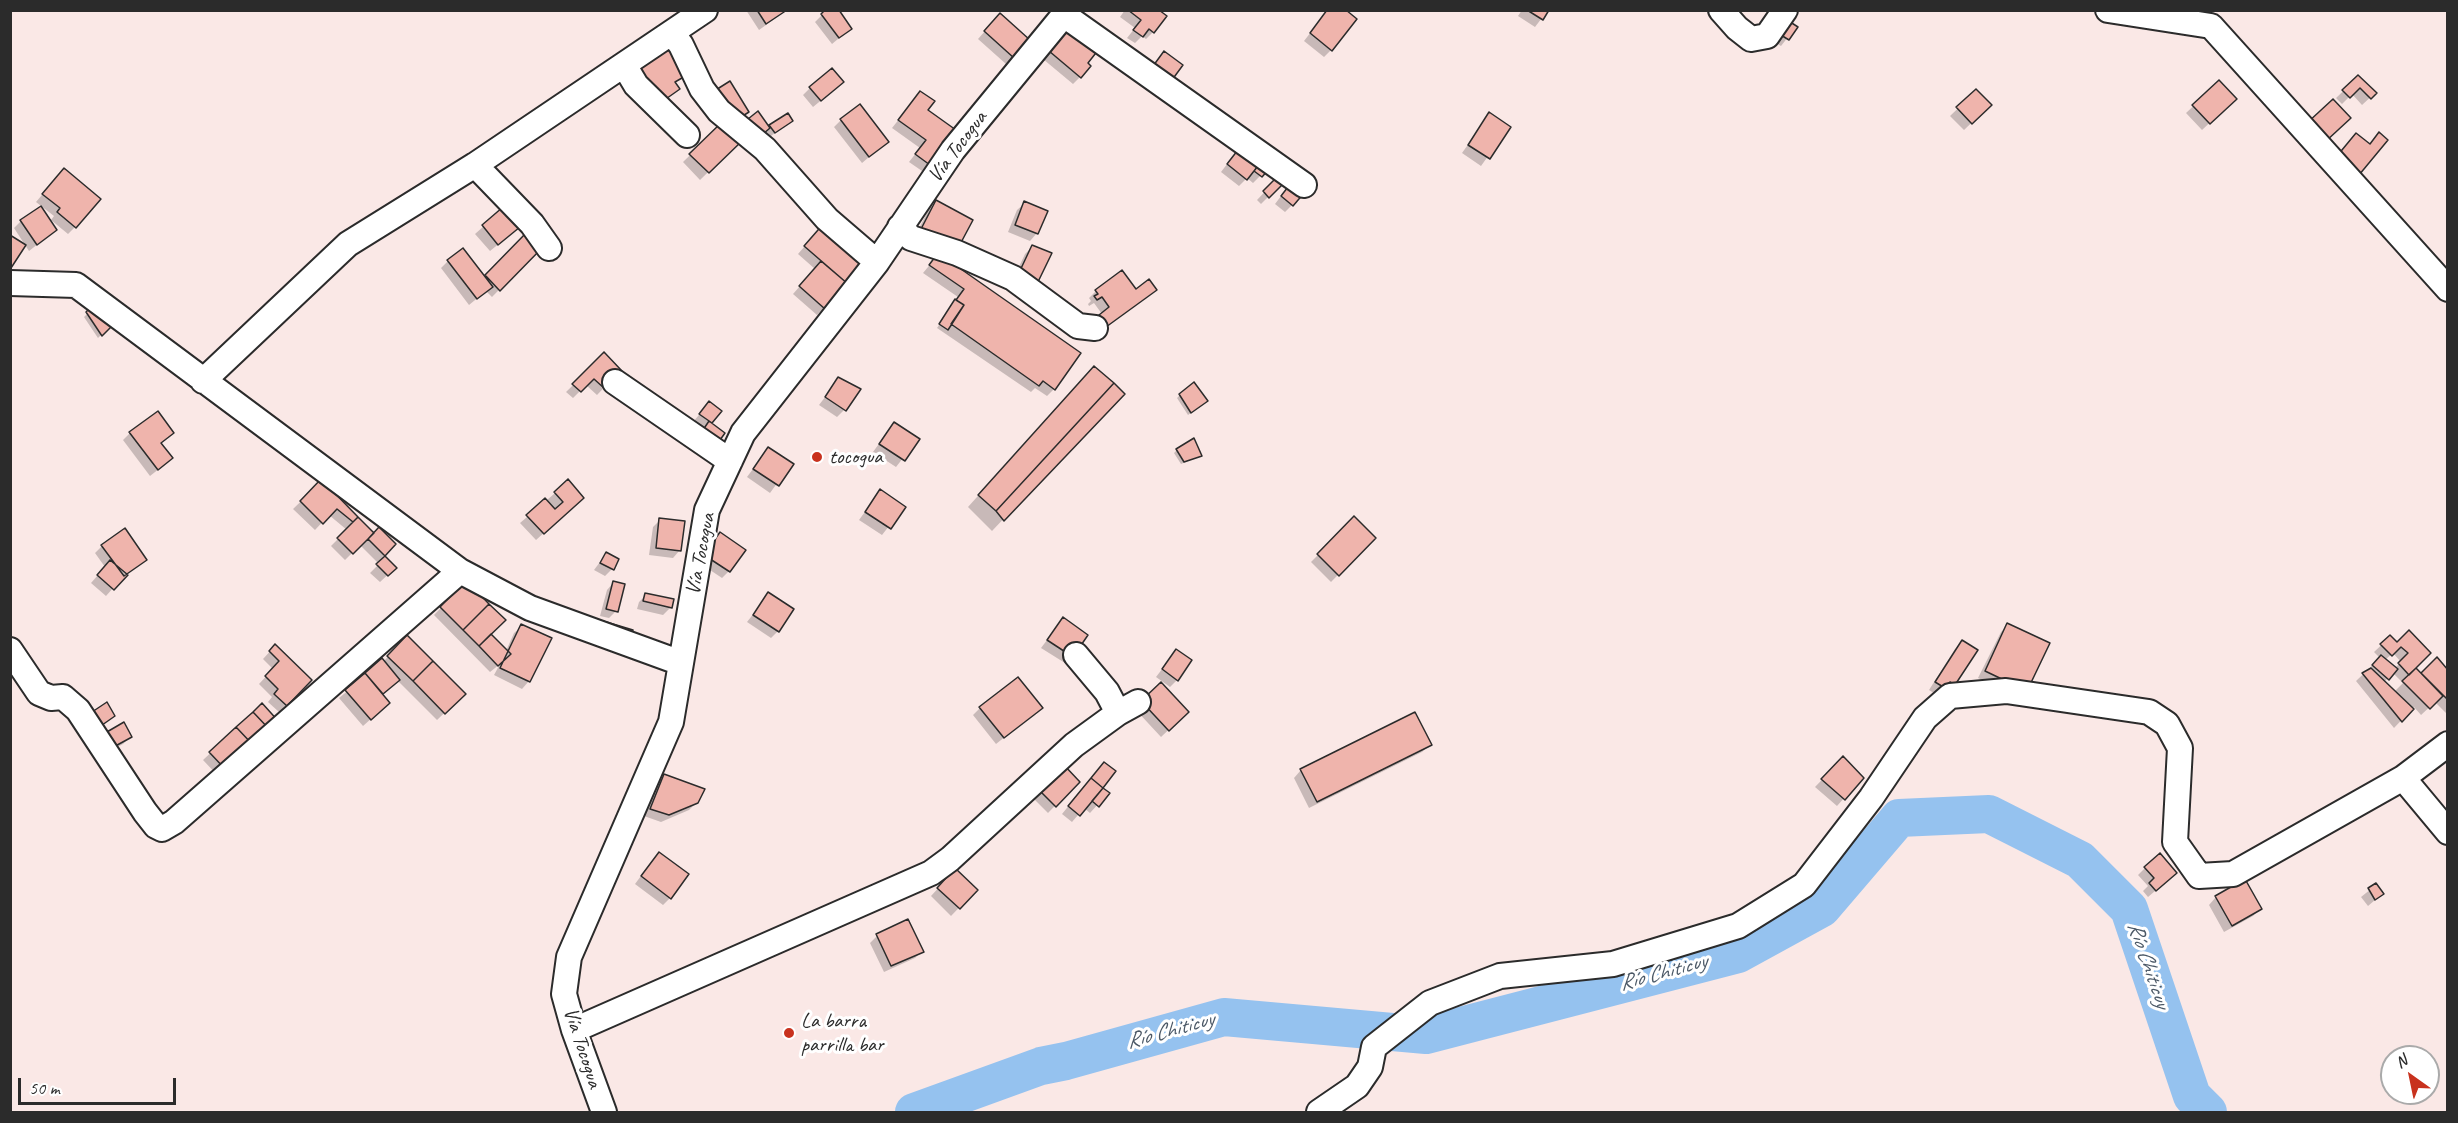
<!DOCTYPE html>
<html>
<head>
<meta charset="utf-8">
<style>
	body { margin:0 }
	#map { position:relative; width:2458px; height:1123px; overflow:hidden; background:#fae8e6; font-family:Caveat,sans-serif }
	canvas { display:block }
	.frame { position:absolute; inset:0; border:12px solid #2b2b2b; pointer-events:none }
	.north { position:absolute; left:2380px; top:1045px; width:60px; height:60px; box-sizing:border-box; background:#fff; border:2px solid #aaa; border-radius:50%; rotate:327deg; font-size:16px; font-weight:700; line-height:24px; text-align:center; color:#2b2b2b }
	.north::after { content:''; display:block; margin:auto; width:21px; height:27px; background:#c8321e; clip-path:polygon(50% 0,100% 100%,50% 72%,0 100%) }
	.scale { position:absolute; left:18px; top:1078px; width:158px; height:27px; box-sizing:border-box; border:3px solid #2b2b2b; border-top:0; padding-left:8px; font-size:18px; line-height:21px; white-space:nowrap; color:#2b2b2b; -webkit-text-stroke:4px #fff; paint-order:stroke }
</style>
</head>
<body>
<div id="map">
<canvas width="2458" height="1123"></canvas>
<div class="frame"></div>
<div class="north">N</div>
<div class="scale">50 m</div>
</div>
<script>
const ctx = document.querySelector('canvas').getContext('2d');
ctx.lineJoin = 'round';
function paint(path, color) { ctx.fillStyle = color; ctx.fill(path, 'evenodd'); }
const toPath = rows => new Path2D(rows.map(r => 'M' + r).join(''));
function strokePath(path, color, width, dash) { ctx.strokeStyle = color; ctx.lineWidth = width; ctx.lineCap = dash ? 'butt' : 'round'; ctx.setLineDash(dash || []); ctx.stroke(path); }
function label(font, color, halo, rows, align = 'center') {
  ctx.font = font + ' Caveat,sans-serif'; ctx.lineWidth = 6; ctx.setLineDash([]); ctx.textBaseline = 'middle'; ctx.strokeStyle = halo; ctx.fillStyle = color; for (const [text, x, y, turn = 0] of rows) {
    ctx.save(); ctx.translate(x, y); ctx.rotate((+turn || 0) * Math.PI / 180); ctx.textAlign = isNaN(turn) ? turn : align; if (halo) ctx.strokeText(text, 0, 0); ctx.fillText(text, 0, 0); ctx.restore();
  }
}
paint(toPath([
	[746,10,787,10,759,30],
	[1125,10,1157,10,1153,32,1146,39,1142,36,1135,43,1127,38,1135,28,1120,17],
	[1328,10,1331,50,1324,57,1304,41],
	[1522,10,1548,10,1535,27,1518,16],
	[822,15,850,29,832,44,815,22],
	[993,22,1013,57,1006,64,978,39],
	[1796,27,1781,46,1770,39],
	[1064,34,1086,63,1080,77,1073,84,1043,59],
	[2358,77,2375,93,2362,105,2352,94,2342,104,2336,98],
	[2219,82,2235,99,2202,130,2186,113],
	[810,88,835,89,813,107,803,95],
	[1976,91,1990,105,1964,130,1950,116],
	[920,93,926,110,929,164,922,171,909,162,920,148,892,128],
	[1490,114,1509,127,1481,166,1462,153],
	[740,119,769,128,791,121,767,139,742,139,700,180,683,162,720,126],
	[841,120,887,142,862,163,834,127],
	[1234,155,1267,169,1253,183,1247,178,1239,186,1221,172],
	[57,177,75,227,68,234,51,220,54,216,36,202],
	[1276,180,1280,185,1261,204,1257,200],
	[1284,192,1292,205,1285,212,1275,204],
	[936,202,971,220,914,238,929,209],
	[1025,203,1037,233,1030,241,1008,232,1017,210],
	[503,209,511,234,490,251,475,234],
	[21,221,56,230,29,251,14,228],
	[818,231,867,260,817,315,793,294,815,269,798,254],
	[526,235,540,248,492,297,486,291,469,305,441,268,448,261,484,278],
	[1033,246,1050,254,1011,284,1025,254],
	[938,255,1054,389,1047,396,1035,388,1031,392,937,328,958,297,923,273],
	[1155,290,1099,333,1092,324,1102,314,1094,303,1089,306,1088,304,1091,301,1089,298,1096,291],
	[95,306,114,322,98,338,84,317],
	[604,355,620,371,597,395,586,385,573,398,566,392],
	[839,379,844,410,837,417,819,405],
	[1083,379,1122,394,992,531,968,507],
	[1180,395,1203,404,1188,415,1177,398],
	[709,403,720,411,709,423,714,446,693,422],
	[894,423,918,439,896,467,873,452],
	[130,433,172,433,160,444,164,465,150,476,123,440],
	[768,449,791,464,770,493,747,477],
	[1177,450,1200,456,1181,464,1174,453],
	[321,482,374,535,394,544,383,556,395,568,380,582,370,573,379,564,360,545,345,560,331,546,347,530,329,515,315,530,293,509],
	[568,482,575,505,536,540,520,523],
	[880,491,904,507,882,535,859,520],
	[1354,519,1374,538,1331,582,1311,562],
	[660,520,680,550,673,558,649,555,653,527],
	[720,534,729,571,722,578,698,562],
	[102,546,146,559,122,578,106,596,91,583,105,567,95,553],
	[606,554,612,569,605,576,594,570],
	[466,582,489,634,506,651,514,633,522,626,529,681,522,689,494,675,500,664,490,672,434,615],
	[614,582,616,611,609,618,600,616,607,590],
	[769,594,778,631,771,638,747,622],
	[646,595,670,608,663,615,637,609,639,602],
	[1063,619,1072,656,1065,663,1041,648],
	[2008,625,2018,697,1978,678,2001,632],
	[2409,632,2414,668,2421,675,2437,659,2448,672,2448,715,2435,702,2421,715,2414,707,2394,728,2356,681,2380,658,2374,652,2390,637,2397,644],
	[2393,653,2401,662,2394,669,2385,660],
	[2393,673,2403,683,2394,692,2384,682],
	[407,637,464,694,437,720,397,680,382,695,381,710,363,726,339,698,383,662],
	[1962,642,1954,684,1937,695,1929,690,1955,649],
	[275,646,310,680,279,712,268,702,272,697,259,684,273,669,263,659],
	[1176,651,1177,680,1170,687,1156,677],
	[1161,684,1180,719,1161,737,1135,709],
	[262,705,219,777,203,760],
	[980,708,1041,708,996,744,973,715],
	[101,737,130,737,123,744,101,756],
	[1430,745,1422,752,1309,808,1294,778,1301,770],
	[1843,758,1862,778,1837,806,1815,787],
	[1063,766,1078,782,1048,813,1032,797],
	[1097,771,1101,788,1108,793,1090,813,1084,808,1072,822,1062,814],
	[664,776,697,802,689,810,661,822,644,816,657,783],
	[652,861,670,898,663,905,635,884],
	[2145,868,2168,880,2148,897,2143,891,2148,886,2138,875],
	[955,870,976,890,951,916,931,896],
	[2376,885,2382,894,2368,906,2361,897],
	[2216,897,2260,909,2253,916,2224,932,2209,905],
	[877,936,922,951,915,958,884,972,870,943]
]), '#0003');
strokePath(toPath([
	[914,1112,1041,1066,1066,1061,1224,1017,1426,1035,1738,954,1822,908,1899,818,1989,814,2080,860,2129,909,2192,1096,2208,1112]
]), '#95c2ef', 38);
const building = toPath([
	[757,10,787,10,766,24,757,10],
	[825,10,839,10,852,29,839,38,821,14,825,10],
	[1128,10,1159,10,1167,16,1154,33,1149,29,1143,37,1133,30,1141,20,1128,10],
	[1327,10,1346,10,1357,19,1332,51,1310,33,1327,10],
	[1527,10,1549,10,1543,20,1527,10],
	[1000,13,1030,40,1014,58,984,31,1000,13],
	[1784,18,1798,27,1789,40,1776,32,1784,18],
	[1071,25,1099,49,1088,63,1091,66,1081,78,1049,51,1071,25],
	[671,47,689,74,675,82,680,89,663,101,632,73,671,47],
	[1164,51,1183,65,1172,80,1148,73,1164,51],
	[832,68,844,82,821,101,809,87,832,68],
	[2358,75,2377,93,2371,99,2360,88,2350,98,2342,90,2358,75],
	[2219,80,2237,99,2210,124,2192,105,2219,80],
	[730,81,749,112,730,124,711,93,730,81],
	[1976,89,1992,105,1972,124,1956,107,1976,89],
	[920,91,935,101,928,110,956,130,930,165,915,154,926,140,898,120,920,91],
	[2333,99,2351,118,2325,142,2307,123,2333,99],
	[860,104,889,142,869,157,840,119,860,104],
	[758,111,770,128,756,140,743,123,758,111],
	[1489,112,1511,127,1490,159,1468,145,1489,112],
	[788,113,793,121,775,133,769,125,788,113],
	[723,121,743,140,709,173,689,154,723,121],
	[2379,132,2388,140,2359,175,2337,156,2356,133,2370,144,2379,132],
	[1241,146,1261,162,1247,180,1227,164,1241,146],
	[1261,162,1269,169,1262,177,1254,171,1261,162],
	[64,168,101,199,76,228,57,212,60,208,42,194,64,168],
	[1276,178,1282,185,1269,198,1263,191,1276,178],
	[1291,183,1304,193,1293,206,1281,196,1291,183],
	[936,200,973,220,957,250,920,231,936,200],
	[1024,201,1048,211,1038,234,1015,225,1024,201],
	[41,206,57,230,37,245,20,220,41,206],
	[503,207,520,227,498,245,482,225,503,207],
	[825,222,869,260,848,284,804,246,825,222],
	[526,233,542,248,500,291,485,275,526,233],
	[10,235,26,245,11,268,10,268,10,235],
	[1032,245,1052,253,1036,286,1017,277,1032,245],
	[463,248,493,287,477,299,447,260,463,248],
	[938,253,1081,353,1055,390,1043,381,1039,386,951,324,964,305,956,300,964,289,929,265,938,253],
	[821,261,848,284,825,309,799,286,821,261],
	[1122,270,1136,289,1149,279,1157,290,1106,327,1099,315,1109,307,1102,297,1097,300,1094,296,1098,294,1095,290,1122,270],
	[955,299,964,305,948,330,939,324,955,299],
	[95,303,116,322,102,336,86,312,95,303],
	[604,352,622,371,605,389,594,379,581,392,572,384,604,352],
	[1094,366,1114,383,996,511,978,495,1094,366],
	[838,377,861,389,846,411,825,397,838,377],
	[1194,382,1208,401,1191,413,1179,394,1194,382],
	[1114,383,1125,394,1004,521,996,511,1114,383],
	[709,401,722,411,712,423,699,414,709,401],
	[158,411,174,433,161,443,173,458,158,470,129,432,158,411],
	[709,421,725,433,715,447,699,436,709,421],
	[894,422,920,439,905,461,879,444,894,422],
	[1194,438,1202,456,1184,462,1176,449,1194,438],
	[768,447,794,464,779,486,753,469,768,447],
	[321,479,358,517,353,522,337,509,323,524,300,501,321,479],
	[568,479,584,498,544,534,526,515,545,498,555,509,563,502,554,492,568,479],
	[880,489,906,507,891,529,865,512,880,489],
	[1354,516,1376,538,1339,576,1317,554,1354,516],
	[358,517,374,533,353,554,337,538,358,517],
	[659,518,685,521,681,551,656,548,659,518],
	[379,527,396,544,385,556,368,539,379,527],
	[125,528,147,560,124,576,101,545,125,528],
	[720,532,746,550,730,572,704,555,720,532],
	[606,552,619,559,614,570,600,563,606,552],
	[385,556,397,568,388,576,376,564,385,556],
	[110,560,128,575,114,590,97,575,110,560],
	[466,580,489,604,463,630,440,607,466,580],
	[613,581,625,584,618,612,606,609,613,581],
	[768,592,794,609,779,632,753,615,768,592],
	[645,593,674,599,672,608,643,601,645,593],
	[489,604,506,620,479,646,463,630,489,604],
	[1063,617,1088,635,1073,657,1047,640,1063,617],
	[603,621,633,630,631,637,600,628,603,621],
	[2007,623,2050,643,2027,691,1985,671,2007,623],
	[521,624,552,638,530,682,500,668,521,624],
	[2409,630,2431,653,2409,675,2398,663,2408,653,2401,647,2392,656,2380,644,2390,635,2397,642,2409,630],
	[491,634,511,654,498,666,479,646,491,634],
	[407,635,433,661,413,681,387,656,407,635],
	[1962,640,1978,650,1955,685,1950,682,1945,688,1935,682,1962,640],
	[275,644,312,680,287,706,274,694,278,689,265,676,279,661,269,651,275,644],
	[1176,649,1192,660,1178,681,1162,669,1176,649],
	[2381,655,2398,669,2389,680,2372,665,2381,655],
	[2437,657,2448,670,2448,700,2421,673,2437,657],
	[382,658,400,680,383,694,365,673,382,658],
	[433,661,466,694,445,714,413,681,433,661],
	[2371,668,2414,709,2402,722,2362,673,2371,668],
	[2416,668,2443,696,2430,709,2402,681,2416,668],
	[365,673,390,703,371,720,345,690,365,673],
	[1018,677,1043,708,1004,738,979,707,1018,677],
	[1161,682,1189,712,1169,731,1141,701,1161,682],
	[107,702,115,716,95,730,86,716,107,702],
	[262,703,280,723,271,731,253,712,262,703],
	[253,712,271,731,254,746,236,727,253,712],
	[1415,712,1432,745,1317,802,1300,769,1415,712],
	[124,722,132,737,108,750,100,736,124,722],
	[236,727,254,746,227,771,209,752,236,727],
	[1843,756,1864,778,1845,800,1821,779,1843,756],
	[1104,762,1116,771,1103,788,1091,778,1104,762],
	[1063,764,1080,782,1056,807,1038,789,1063,764],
	[664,774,705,789,698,803,669,815,650,809,664,774],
	[1091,778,1103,788,1080,816,1068,806,1091,778],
	[1103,788,1110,793,1099,807,1092,801,1103,788],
	[659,852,689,874,671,899,641,876,659,852],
	[2160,853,2177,873,2156,891,2149,883,2154,878,2144,867,2160,853],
	[955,868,978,890,960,909,937,888,955,868],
	[2245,879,2262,909,2232,926,2215,896,2245,879],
	[2376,883,2384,894,2375,900,2368,888,2376,883],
	[908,919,924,952,891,966,876,934,908,919]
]);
paint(building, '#efb4ac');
strokePath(building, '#2b2b2b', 1.5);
const minor = toPath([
	[1721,10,1737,28,1751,39,1767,36,1785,10],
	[2108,10,2211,26,2448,289],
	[1064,15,1304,185],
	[672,33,681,45,702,89,719,111,765,149,827,219,877,262],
	[624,65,636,85,687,135],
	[475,165,532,224,549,248],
	[900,227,911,238,957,253,1013,278,1078,326,1095,328],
	[10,283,76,285,460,571,530,608,681,663],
	[203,381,348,244,475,165,705,10],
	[615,382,730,461],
	[10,650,39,693,51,698,63,697,78,710,145,812,156,826,162,829,174,822,460,571],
	[1076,655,1107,692,1118,713],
	[2403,778,2448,832],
	[574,1030,931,873,950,859,1074,745,1118,713,1138,702],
	[604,1112,574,1030,564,994,569,957,671,722,707,510,743,433,877,262,953,150,1068,10],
	[1319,1112,1357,1086,1370,1067,1374,1047,1430,1003,1500,976,1613,964,1738,926,1804,885,1871,798,1925,718,1950,696,2006,691,2149,712,2167,724,2180,748,2175,842,2199,876,2233,874,2403,778,2448,744]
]);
strokePath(minor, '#2b2b2b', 28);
strokePath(minor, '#fff', 24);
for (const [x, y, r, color] of [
	[817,457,6,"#c8321e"],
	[789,1033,6,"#c8321e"]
]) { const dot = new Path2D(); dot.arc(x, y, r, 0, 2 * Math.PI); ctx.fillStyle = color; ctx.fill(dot); strokePath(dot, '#fff', 2); }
label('21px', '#2b2b2b', '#fff', [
	["Vía Tocogua",958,147,-53],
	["Vía Tocogua",701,554,-79],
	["Vía Tocogua",582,1048,72]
]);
label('21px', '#2b2b2b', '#fff', [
	["tocogua",829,457],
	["La barra",801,1021],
	["parrilla bar",801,1045]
], 'left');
label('italic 22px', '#4b5866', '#fff', [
	["Río Chiticuy",2148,965,71],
	["Río Chiticuy",1663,973,-15],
	["Río Chiticuy",1170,1031,-15]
]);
</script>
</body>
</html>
